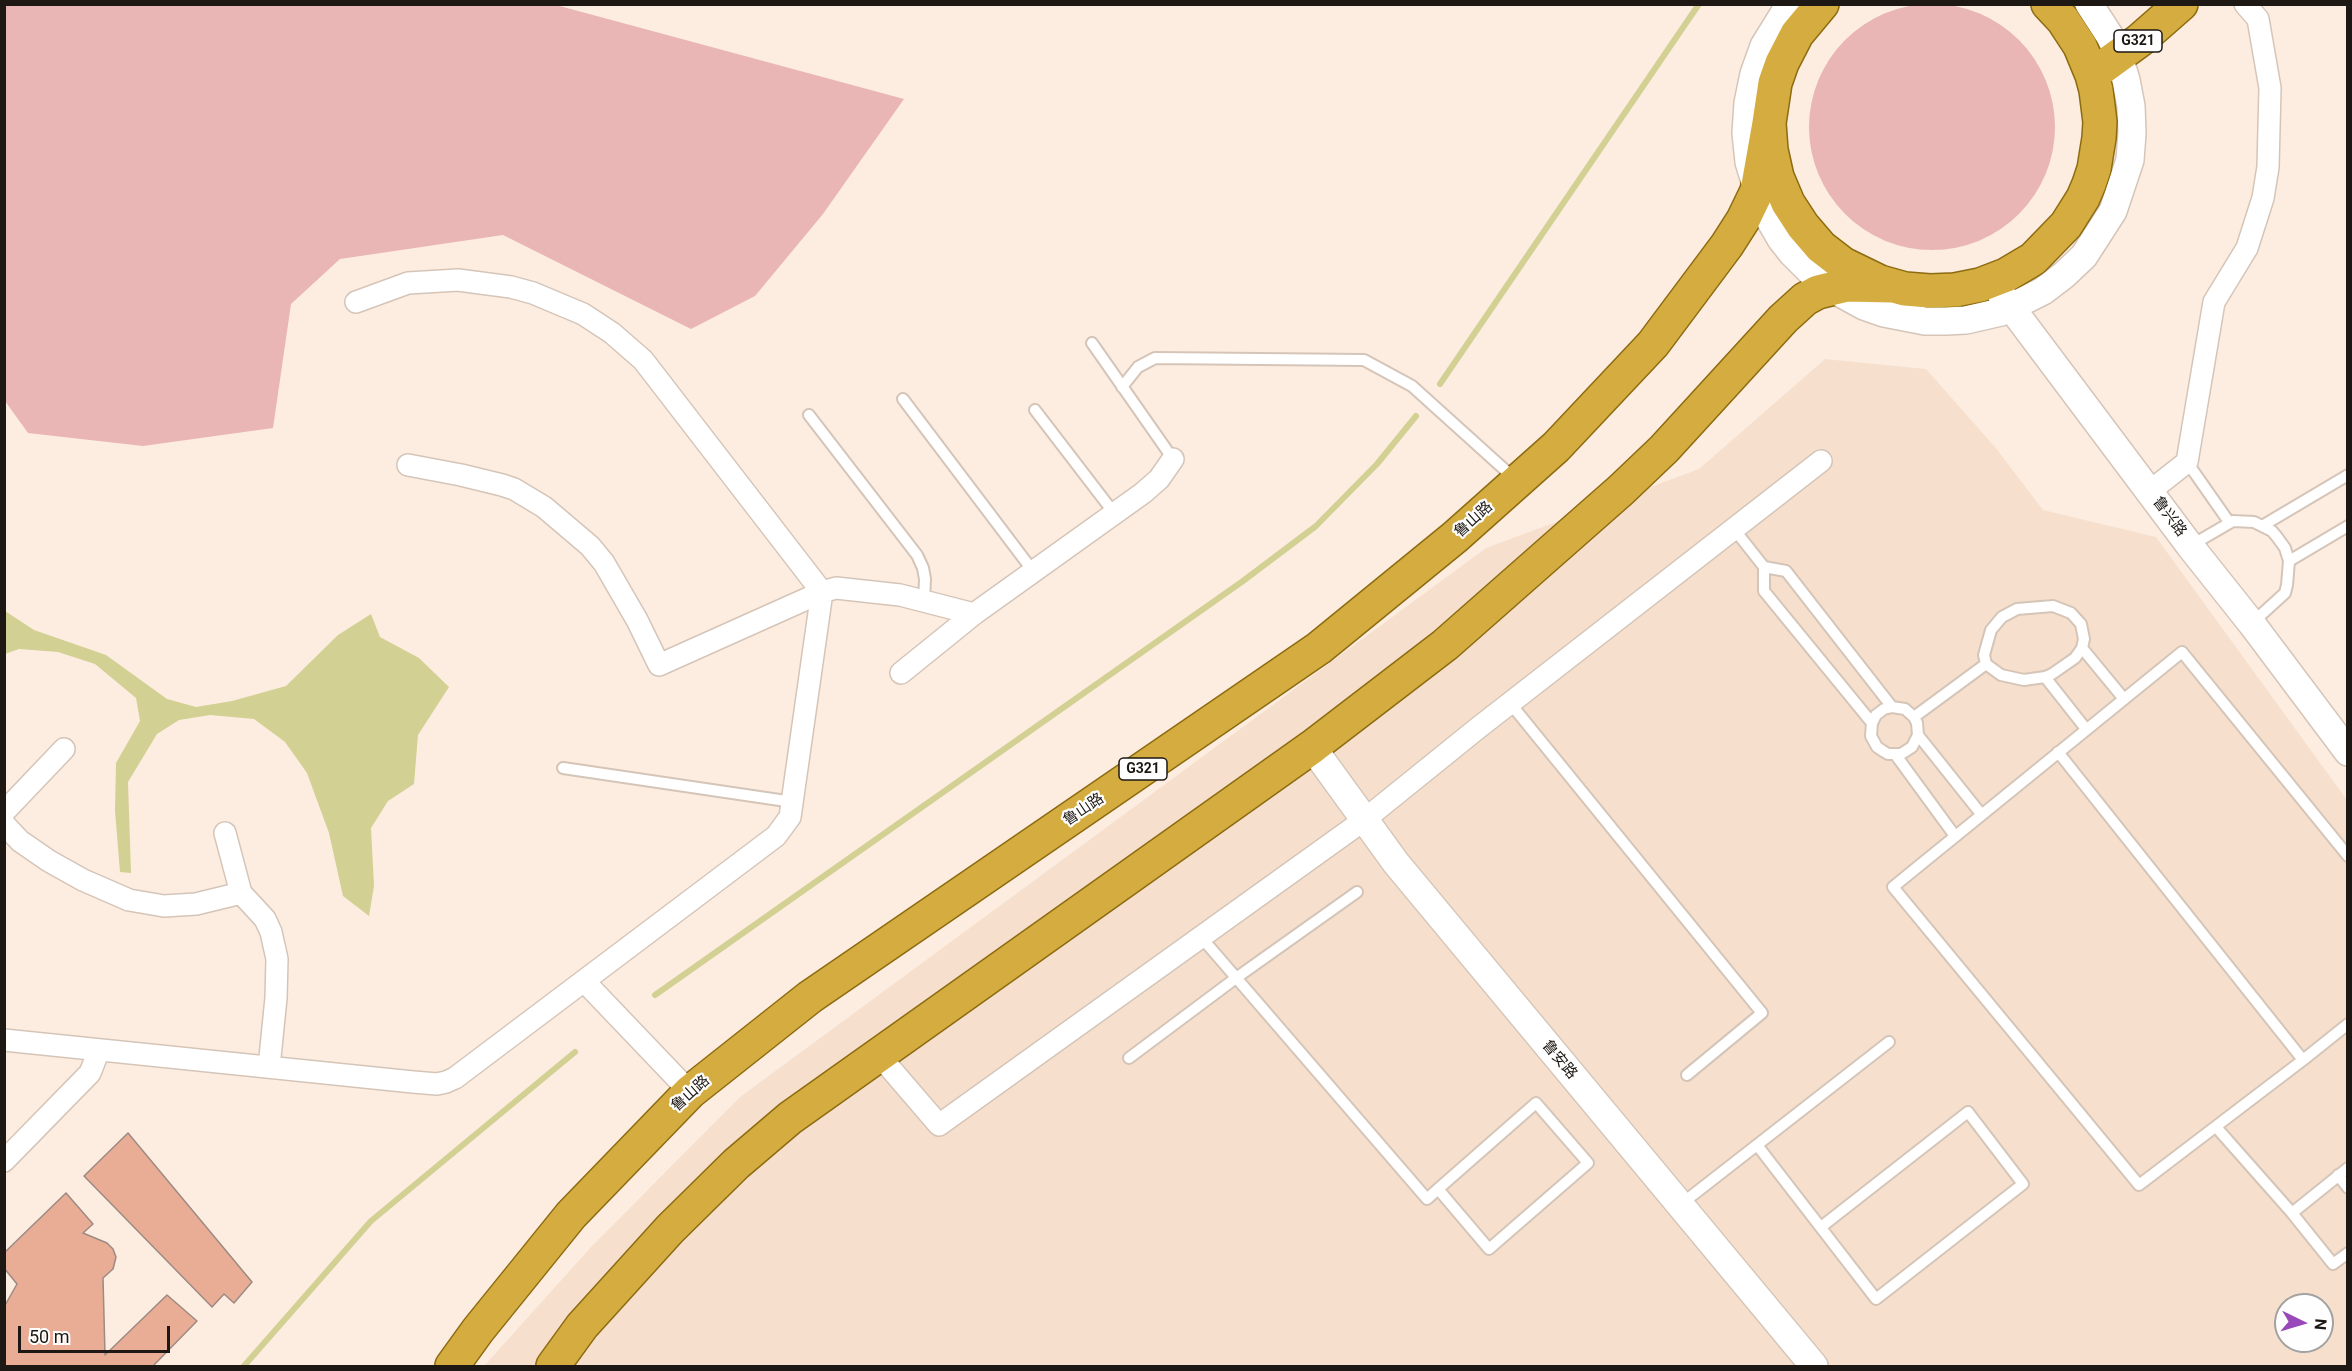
<!DOCTYPE html>
<html>
<head>
<meta charset="utf-8">
<style>
	body { margin:0 }
	#map { position:relative; width:2352px; height:1371px; overflow:hidden; background:#fdede0; font-family:Roboto,sans-serif }
	canvas { display:block }
	.frame { position:absolute; inset:0; border:6px solid #1d1813; pointer-events:none }
	.north { position:absolute; left:2274px; top:1293px; width:60px; height:60px; box-sizing:border-box; background:#fefefe; border:2px solid #a4a2a0; border-radius:50%; rotate:95deg; font-size:16px; font-weight:700; line-height:24px; text-align:center; color:#1d1813 }
	.north::after { content:''; display:block; margin:auto; width:21px; height:27px; background:#9848b8; clip-path:polygon(50% 0,100% 100%,50% 72%,0 100%) }
	.scale { position:absolute; left:18px; top:1326px; width:152px; height:27px; box-sizing:border-box; border:3px solid #1d1813; border-top:0; padding-left:8px; font-size:18px; line-height:21px; white-space:nowrap; color:#1d1813; -webkit-text-stroke:4px #fefefe; paint-order:stroke }
</style>
</head>
<body>
<div id="map">
<canvas width="2352" height="1371"></canvas>
<div class="frame"></div>
<div class="north">N</div>
<div class="scale">50 m</div>
</div>
<script>
const ctx = document.querySelector('canvas').getContext('2d');
ctx.lineJoin = 'round';
function paint(path, color) { ctx.fillStyle = color; ctx.fill(path, 'evenodd'); }
const toPath = rows => new Path2D(rows.map(r => 'M' + r).join(''));
function strokePath(path, color, width, dash) { ctx.strokeStyle = color; ctx.lineWidth = width; ctx.lineCap = dash ? 'butt' : 'round'; ctx.setLineDash(dash || []); ctx.stroke(path); }
function label(font, color, halo, rows, align = 'center') {
  ctx.font = font + ' Roboto,"Noto Sans SC",sans-serif'; ctx.lineWidth = 4.5; ctx.setLineDash([]); ctx.textBaseline = 'middle'; ctx.strokeStyle = halo; ctx.fillStyle = color; for (const [text, x, y, turn = 0] of rows) {
    ctx.save(); ctx.translate(x, y); ctx.rotate((+turn || 0) * Math.PI / 180); ctx.textAlign = isNaN(turn) ? turn : align; if (halo) ctx.strokeText(text, 0, 0); ctx.fillText(text, 0, 0); ctx.restore();
  }
}
paint(toPath([
	[1825,359,1926,369,1995,447,2043,510,2156,537,2347,800,2347,1366,484,1366,591,1247,740,1097,1486,548,1699,469],
	[2286,1305,2322,1305,2322,1341,2286,1341]
]), '#f6e0cd');
paint(toPath([
	'1809 127a123 123 0 1 1 246 0a123 123 0 1 1-246 0Z',
	[4,5,556,5,904,99,823,214,755,296,691,329,503,235,340,259,291,304,273,428,143,446,28,433,5,401]
]), '#e9b6b5');
paint(toPath([
	[5,611,34,630,106,655,167,699,196,707,232,701,286,686,338,635,371,614,380,637,419,658,449,687,418,735,414,784,388,801,371,828,374,886,369,916,343,896,329,833,307,773,285,742,254,719,210,715,179,720,157,734,128,782,131,873,120,872,115,811,116,763,140,721,136,698,95,664,58,652,19,649,5,654]
]), '#d2d093');
strokePath(toPath([
	[1440,384,1699,4],
	[655,995,1243,581,1316,526,1377,464,1416,416],
	[244,1366,371,1221,575,1052]
]), '#d2d093', 6);
const building = toPath([
	[128,1133,252,1282,234,1303,224,1294,212,1307,84,1176,128,1133],
	[66,1193,93,1224,83,1233,107,1243,113,1249,116,1257,113,1269,103,1278,105,1355,167,1295,197,1321,153,1366,4,1366,4,1307,17,1284,4,1268,4,1253,66,1193]
]);
paint(building, '#e9ac95');
strokePath(building, '#9d8a83', 1.5);
const service = toPath([
	[1092,343,1173,459],
	[1122,387,1138,367,1155,358,1364,360,1412,386,1515,479],
	[903,399,1033,571],
	[1035,410,1114,513],
	[809,415,917,555,923,568,925,579,924,601],
	[2187,462,2229,522],
	[2262,526,2348,475],
	[1734,529,1764,567,1764,591,1872,723],
	[2190,546,2233,521,2254,522,2272,531,2277,537,2285,548,2289,561,2287,585,2285,593,2252,623],
	[2289,561,2348,526],
	[1764,567,1786,571,1892,707,1905,709,1914,717,1917,723,1918,735,1912,747,1901,754,1888,754,1883,751,1877,747,1871,736,1872,723,1876,715,1884,709,1892,707],
	[2082,648,2124,699],
	[2045,677,2086,729],
	[1510,703,1762,1013,1687,1075],
	[1914,717,1986,664,2001,675,2024,680,2045,677,2052,674,2075,658,2082,648,2084,639,2081,624,2071,613,2053,606,2017,609,2002,617,1991,630,1984,655,1986,664],
	[1918,735,1981,814],
	[2058,752,2303,1060],
	[1895,754,1955,836],
	[563,768,793,802],
	[2348,856,2182,652,1893,887,2139,1185,2303,1060,2348,1024],
	[1201,937,1427,1199,1438,1189,1536,1103,1588,1163,1489,1249,1438,1189],
	[1129,1058,1236,978,1357,892],
	[2216,1127,2292,1213],
	[1757,1145,1876,1299,2023,1184,1968,1112,1821,1227],
	[2348,1168,2292,1213,2333,1264,2348,1253],
	[2338,1175,2348,1188],
	[1680,1205,1889,1042]
]);
const minor = toPath([
	[408,465,461,475,502,485,514,489,544,507,590,546,604,563,637,620,659,665,822,592,836,588,900,595,974,614],
	[2149,492,2187,462,2214,302,2247,248,2263,198,2268,167,2270,88,2258,19,2245,4],
	[901,673,974,614,1143,493,1159,479,1173,459],
	[4,812,64,749],
	[4,824,20,841,49,861,83,880,129,900,164,906,196,904,241,893],
	[225,833,241,893,265,919,271,932,277,959,276,998,269,1067],
	[584,981,690,1092],
	[4,1040,413,1082,437,1084,446,1082,455,1078,776,836,790,817,822,592,643,360,612,333,583,314,533,293,511,287,458,280,408,283,356,302],
	[878,1054,939,1125,1364,820,1478,728,1821,461],
	[4,1161,90,1073,99,1050]
]);
const tertiary = toPath([
	[1790,4,1764,46,1754,74,1748,103,1746,133,1749,162,1763,208,1781,239,1792,253,1817,278,1831,288,1864,306,1884,313,1925,321,1946,321,1966,320,2001,312,2043,291,2064,275,2084,256,2113,211,2130,160,2132,133,2131,106,2126,80,2118,54,2111,38,2089,4],
	[2001,294,2190,546,2252,624,2348,752],
	[1312,747,1396,863,1814,1366]
]);
const trunk = toPath([
	[1822,4,1797,34,1782,63,1775,83,1769,123,1771,150,1777,177,1788,203,1803,226,1821,247,1843,264,1880,282,1905,289,1930,291,1955,290,1980,285,2006,275,2033,259,2066,225,2083,198,2089,184,2094,169,2099,138,2100,122,2096,90,2092,75,2080,46,2063,20,2048,4],
	[2092,75,2140,40,2181,4],
	[452,1366,478,1330,571,1215,690,1092,810,997,1319,648,1455,537,1556,447,1653,344,1727,245,1743,220,1757,191,1769,123],
	[553,1366,582,1326,670,1229,736,1164,790,1118,1312,747,1445,645,1621,490,1664,449,1783,319,1805,299,1818,292,1847,285,1892,286]
]);
strokePath(service, '#d5c5b8', 14);
strokePath(minor, '#d5c5b8', 24);
strokePath(tertiary, '#d5c5b8', 30);
strokePath(trunk, '#8d6b10', 36);
strokePath(service, '#fff', 10);
strokePath(minor, '#fff', 21);
strokePath(tertiary, '#fff', 27);
strokePath(trunk, '#d4ac3f', 33);
for (const [x, y, w] of [
	[2138,41,48],
	[1143,769,48]
]) { const box = new Path2D(); box.roundRect(x - w / 2, y - 11, w, 22, 4.5); ctx.fillStyle = '#fefefe'; ctx.fill(box); strokePath(box, '#1d1813', 1.5); }
label('bold 14px', '#1d1813', null, [
	["G321",2138,41],
	["G321",1143,769]
]);
label('15px', '#1d1813', '#fefefe', [
	["鲁兴路",2169,517,53],
	["鲁山路",1474,520,-42],
	["鲁山路",1084,810,-34],
	["鲁安路",1559,1060,50],
	["鲁山路",691,1094,-42]
]);
</script>
</body>
</html>
